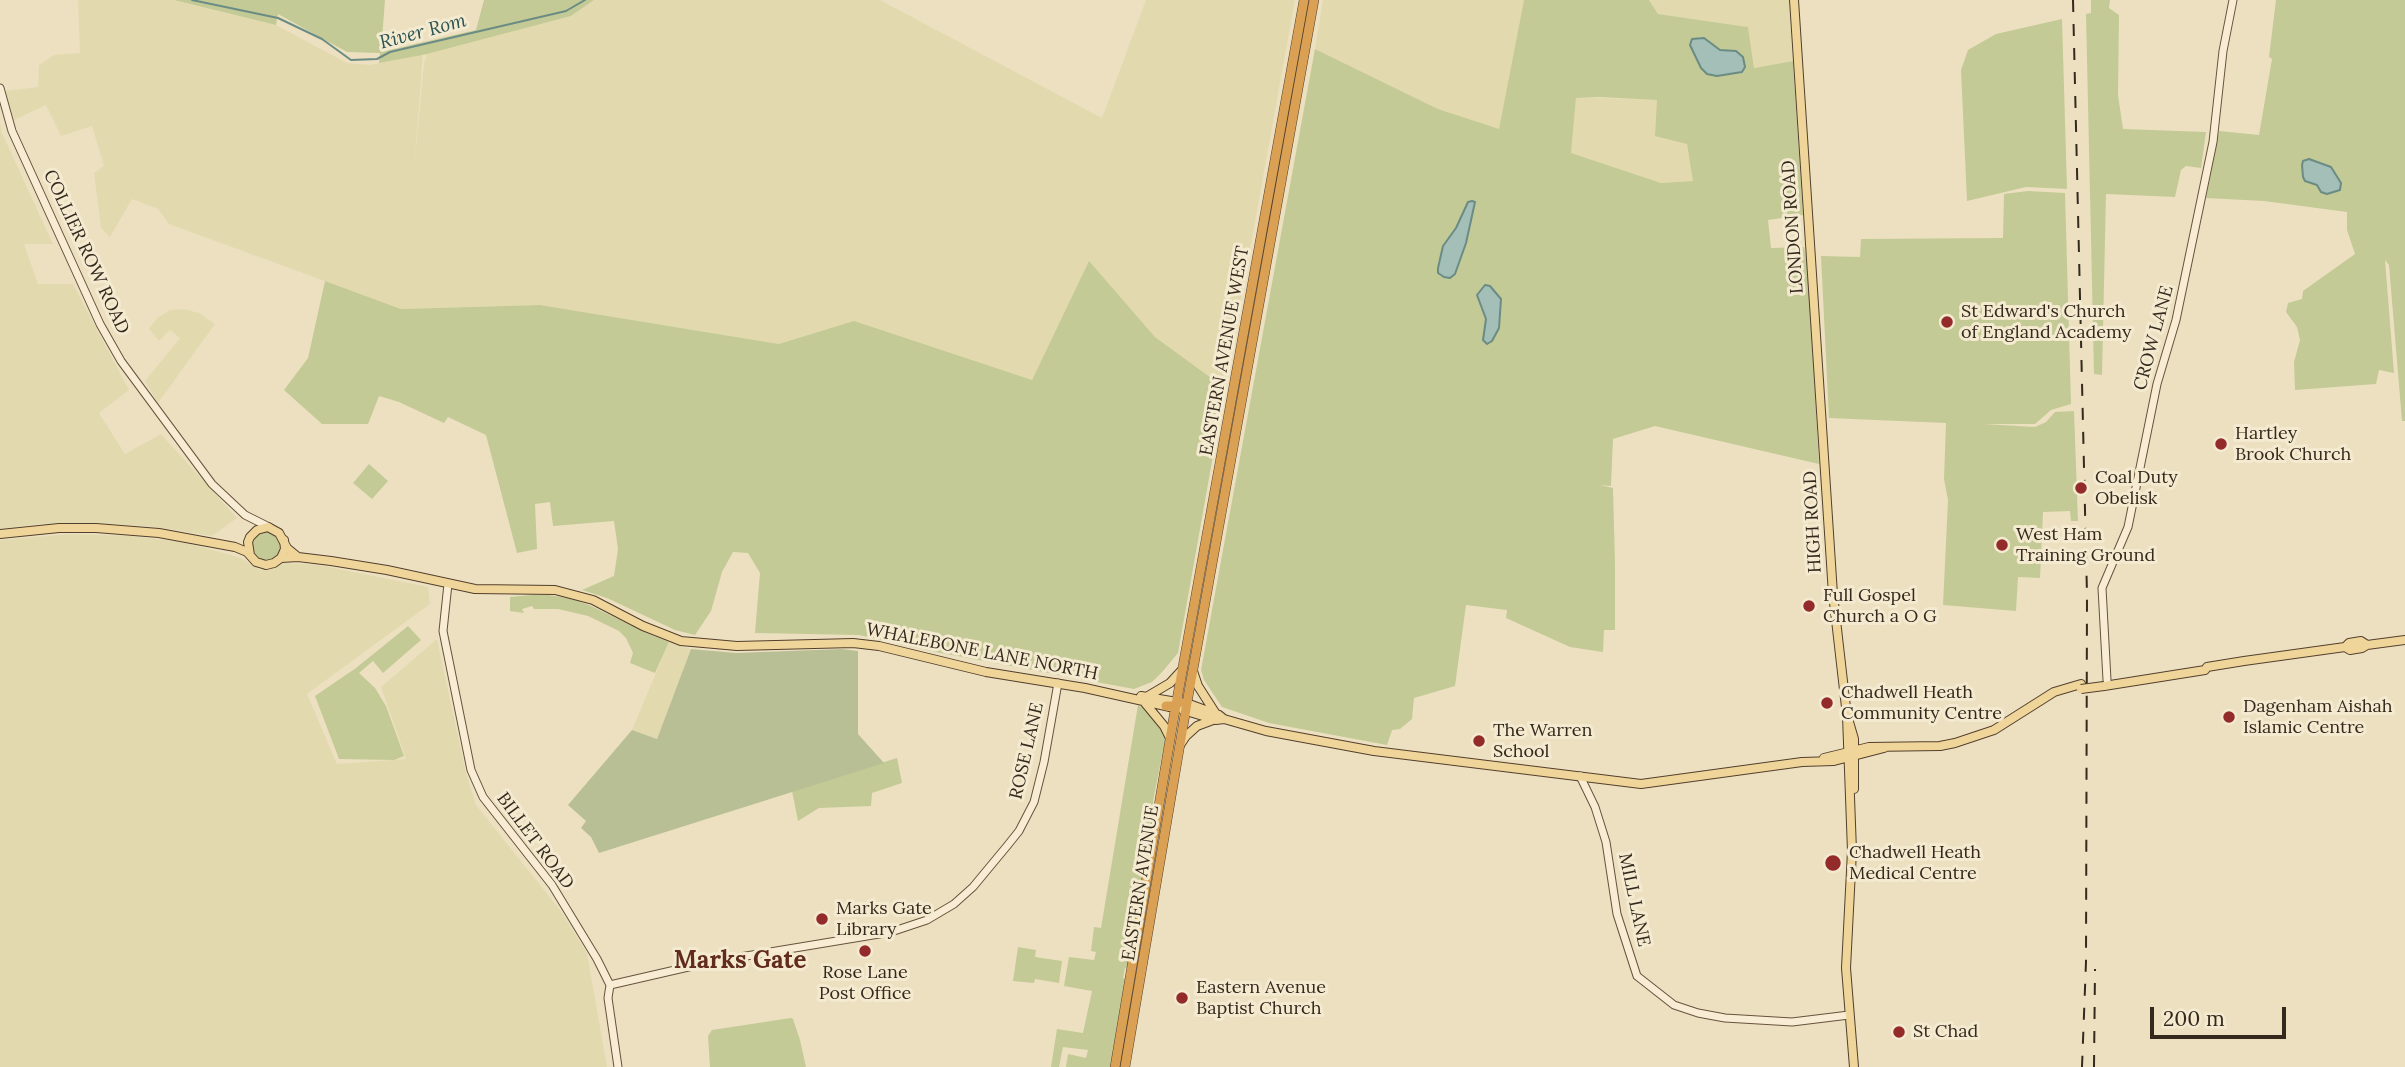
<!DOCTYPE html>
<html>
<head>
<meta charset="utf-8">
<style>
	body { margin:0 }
	#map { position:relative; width:2405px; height:1067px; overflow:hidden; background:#ece0c1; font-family:Lora,serif }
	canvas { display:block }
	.scale { position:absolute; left:2150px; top:1007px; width:136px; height:32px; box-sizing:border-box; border:4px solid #35291d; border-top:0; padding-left:9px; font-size:21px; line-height:24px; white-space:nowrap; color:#35291d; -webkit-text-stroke:5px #f4ead0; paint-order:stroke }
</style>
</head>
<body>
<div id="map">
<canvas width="2405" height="1067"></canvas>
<div class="scale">200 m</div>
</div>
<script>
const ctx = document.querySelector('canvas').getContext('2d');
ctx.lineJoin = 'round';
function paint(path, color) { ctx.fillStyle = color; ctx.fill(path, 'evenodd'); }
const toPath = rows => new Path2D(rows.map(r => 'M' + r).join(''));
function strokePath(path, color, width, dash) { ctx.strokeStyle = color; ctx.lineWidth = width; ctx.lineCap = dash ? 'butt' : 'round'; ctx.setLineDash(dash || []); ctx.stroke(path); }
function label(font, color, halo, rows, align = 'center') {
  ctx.font = font + ' Lora,serif'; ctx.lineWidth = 6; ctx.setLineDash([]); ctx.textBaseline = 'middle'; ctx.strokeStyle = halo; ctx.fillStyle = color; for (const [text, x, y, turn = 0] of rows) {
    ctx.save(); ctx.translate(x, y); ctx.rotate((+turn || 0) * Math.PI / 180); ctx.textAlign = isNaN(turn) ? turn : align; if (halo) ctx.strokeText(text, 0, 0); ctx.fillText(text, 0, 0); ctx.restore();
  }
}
paint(toPath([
	[78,0,174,0,276,25,347,63,371,65,423,53,414,170,424,63,427,54,571,16,594,0,880,0,1102,118,1146,0,1295,0,1225,388,1155,337,1089,262,1032,380,779,344,540,305,401,309,169,224,158,209,132,199,110,237,101,228,94,173,104,166,92,126,61,136,46,105,12,121,5,91,38,87,39,65,54,55,80,53],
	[1323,0,1524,0,1499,130,1438,109,1315,49],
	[1649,0,1789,0,1793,61,1754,68,1748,27,1658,14],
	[1576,97,1657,100,1687,144,1694,181,1661,183,1571,153],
	[0,122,2,133,53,244,24,244,38,284,73,284,129,390,99,413,125,454,161,434,237,518,212,536,154,527,94,523,40,524,0,529],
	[183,309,199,313,215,324,158,403,145,381,180,338,170,330,159,341,149,329,157,318,170,310],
	[71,534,133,536,184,542,241,558,260,570,270,569,284,563,319,565,428,587,430,604,307,694,337,764,406,759,381,687,437,639,466,773,476,805,560,910,587,953,607,1067,0,1067,0,540],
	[669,642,691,649,657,739,632,730]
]), '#e2daae');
paint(toPath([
	[174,0,385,0,381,52,476,30,484,0,594,0,571,16,427,54,379,63,380,53,347,52,278,14,276,25],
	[1524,0,1649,0,1658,14,1748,27,1754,68,1793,61,1803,215,1768,220,1771,248,1804,247,1808,265,1819,464,1655,426,1613,439,1611,486,1600,485,1613,488,1615,565,1615,630,1604,630,1603,652,1570,647,1506,618,1507,610,1466,605,1455,686,1414,698,1412,719,1400,729,1392,730,1387,745,1269,723,1222,707,1204,680,1201,670,1315,49,1438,109,1499,129],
	[1598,97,1657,100,1655,136,1687,144,1693,181,1661,183,1571,153,1576,98],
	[2091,0,2110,0,2109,8,2119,15,2118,95,2123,129,2206,132,2201,168,2186,166,2181,170,2175,197,2106,194,2102,375,2094,374,2086,14,2091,13],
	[2276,0,2405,0,2405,421,2402,421,2389,265,2385,260,2394,373,2379,370,2376,384,2295,390,2294,362,2300,340,2297,327,2286,312,2288,303,2302,299,2303,291,2355,254,2347,230,2347,212,2264,201,2206,198,2219,131,2259,135,2272,59,2269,57],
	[2062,19,2067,189,2026,187,1967,201,1961,70,1968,50,1996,34],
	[2028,191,2065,193,2071,404,2051,410,2035,424,1983,424,2035,427,2046,422,2055,412,2074,411,2078,521,2071,521,2070,511,2043,512,2040,578,2018,577,2016,611,1943,605,1948,500,1944,479,1946,423,1829,418,1821,256,1860,257,1861,239,2003,238,2004,194],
	[1089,261,1155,337,1225,388,1178,653,1163,671,1152,682,1134,689,936,652,859,635,755,633,760,573,748,553,733,552,722,572,711,611,695,635,675,630,607,598,582,590,614,576,618,549,614,521,553,526,550,502,535,504,537,549,517,553,486,435,448,417,444,423,399,402,379,396,368,424,322,424,284,390,308,358,325,281,401,309,540,305,779,344,854,321,1032,380],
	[369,464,388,481,372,499,353,483],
	'251 546a15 15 0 1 1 30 0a15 15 0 1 1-30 0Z',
	[532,595,548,595,569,598,589,605,651,635,669,642,655,673,630,663,633,653,626,638,619,631,588,616,558,609,534,609,532,606,522,609,524,613,510,611,510,597],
	[408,626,421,640,383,673,373,661,359,673,375,688,386,706,404,756,394,760,339,759,315,696,356,668],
	[1138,705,1148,710,1163,727,1166,736,1153,801,1154,812,1128,967,1125,968,1123,978,1126,979,1111,1067,1066,1067,1068,1054,1086,1058,1088,1050,1063,1047,1059,1067,1051,1067,1057,1029,1083,1033,1092,991,1064,986,1069,957,1094,960,1096,952,1091,951,1094,927,1101,928],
	[897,758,902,783,872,793,871,806,819,808,798,821,792,791],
	[1018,947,1036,950,1035,957,1062,961,1059,983,1035,979,1034,983,1013,981],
	[791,1018,793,1019,800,1040,806,1067,710,1067,708,1036,712,1030]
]), '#c3ca95');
paint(toPath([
	[691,649,736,653,842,649,858,651,858,734,884,763,599,853,591,837,581,828,586,821,568,805,632,730,657,739]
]), '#b9bf94');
const water = toPath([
	[1704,38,1720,50,1736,51,1743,57,1745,67,1742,72,1717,76,1707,74,1701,68,1690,45,1692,39,1704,38],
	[2309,159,2331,167,2341,183,2340,190,2327,194,2321,192,2317,185,2305,181,2303,177,2302,165,2303,161,2309,159],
	[1472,201,1475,202,1466,243,1455,274,1450,278,1444,277,1438,273,1438,268,1443,246,1456,228,1468,202,1472,201],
	[1485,285,1490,286,1501,299,1499,328,1492,341,1487,344,1483,340,1486,319,1477,295,1485,285]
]);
paint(water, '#a3bfb7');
strokePath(water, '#6b8c84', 2);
strokePath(toPath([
	[192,0,278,18,322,39,351,60,377,59,390,52,566,11,585,0]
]), '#6b8c84', 2);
const secondary = toPath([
	[0,88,12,131,100,324,121,361,212,484,245,515,269,527],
	[448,584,443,631,471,770,483,797,552,885,597,959,610,985,608,998,618,1067],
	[2107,680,2102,588,2128,527,2157,384,2176,320,2213,142,2223,51,2233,0],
	[1580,776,1595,807,1606,842,1617,914,1637,976,1674,1005,1698,1013,1725,1018,1792,1022,1849,1015],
	[610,985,710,962,891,932,927,920,954,904,973,887,1007,846,1019,831,1034,802,1044,762,1058,683]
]);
const primary = toPath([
	[1794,0,1833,594,1847,716,1852,851,1846,968,1854,1067],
	[0,534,59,528,96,528,159,533,235,547,247,552,256,562,266,565,274,563,281,558,285,549,284,540],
	[250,555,248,542,250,537,257,530,268,527,279,533,287,548,298,557],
	[281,558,298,557,331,561,387,570,475,589,555,590,593,600,643,626,681,641,737,646,853,643,879,646,986,672,1085,688,1170,707],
	[2345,647,2350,650,2362,648,2367,645,2405,640],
	[1193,671,1198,686,1216,714],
	[2104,686,2205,670,2207,667,2244,661,2345,647,2349,643,2361,641,2367,645],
	[1141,696,1189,704,1219,715,1224,719,1266,731,1374,751,1641,784,1802,762,1834,761,1884,748],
	[1148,696,1170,683,1182,670],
	[1145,703,1164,726,1170,738],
	[1183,710,1216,720,1224,719],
	[1849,722,1854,739,1854,789],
	[1180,745,1186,736,1197,726,1213,720],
	[1824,758,1869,747,1940,746,1955,743,1994,730,2054,692,2081,684]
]);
const highway = toPath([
	[1166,706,1174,706,1180,702],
	[1115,1067,1174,716,1304,0],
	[1125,1067,1188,697,1314,0]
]);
strokePath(secondary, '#67523c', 9);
strokePath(primary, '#533f2d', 10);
strokePath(highway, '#533f2d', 10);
strokePath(secondary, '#f8edd4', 7);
strokePath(primary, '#efd599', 8);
strokePath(highway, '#daa053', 9);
strokePath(toPath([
	[2073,0,2087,595,2086,962,2082,1067],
	[2094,1067,2095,969]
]), '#35291d', 2, [12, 12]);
const primaryBridge = toPath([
	[2081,689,2104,686]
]);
strokePath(primaryBridge, '#533f2d', 10, []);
strokePath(primaryBridge, '#efd599', 8);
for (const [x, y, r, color] of [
	[1947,322,7,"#932b2b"],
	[2221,444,7,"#932b2b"],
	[2081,488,7,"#932b2b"],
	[2002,545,7,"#932b2b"],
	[1809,606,7,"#932b2b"],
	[1827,703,7,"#932b2b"],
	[2229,717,7,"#932b2b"],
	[1479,741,7,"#932b2b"],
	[1833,863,9,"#932b2b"],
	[822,919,7,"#932b2b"],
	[865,951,7,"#932b2b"],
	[1182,998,7,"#932b2b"],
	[1899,1032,7,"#932b2b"]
]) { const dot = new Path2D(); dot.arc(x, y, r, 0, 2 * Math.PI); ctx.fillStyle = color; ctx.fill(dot); strokePath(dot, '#f4ead0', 2.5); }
label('18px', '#35291d', '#f4ead0', [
	["LONDON ROAD",1793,227,-94],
	["COLLIER ROW ROAD",86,252,65],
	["CROW LANE",2154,338,-75],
	["EASTERN AVENUE WEST",1225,351,-80],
	["HIGH ROAD",1813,522,-93],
	["WHALEBONE LANE NORTH",982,652,11],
	["ROSE LANE",1027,751,-77],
	["BILLET ROAD",535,841,53],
	["EASTERN AVENUE",1141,883,-81],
	["MILL LANE",1634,900,78]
]);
label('18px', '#35291d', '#f4ead0', [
	["St Edward's Church",1961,312],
	["of England Academy",1961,333],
	["Hartley",2235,434],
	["Brook Church",2235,455],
	["Coal Duty",2095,478],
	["Obelisk",2095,499],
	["West Ham",2016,535],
	["Training Ground",2016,556],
	["Full Gospel",1823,596],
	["Church a O G",1823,617],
	["Chadwell Heath",1841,693],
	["Community Centre",1841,714],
	["Dagenham Aishah",2243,707],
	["Islamic Centre",2243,728],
	["The Warren",1493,731],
	["School",1493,752],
	["Chadwell Heath",1849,853],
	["Medical Centre",1849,874],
	["Marks Gate",836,909],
	["Library",836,930],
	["Rose Lane",865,973,"center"],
	["Post Office",865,994,"center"],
	["Eastern Avenue",1196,988],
	["Baptist Church",1196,1009],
	["St Chad",1913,1032]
], 'left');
label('italic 19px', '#2d5553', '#f4ead0', [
	["River Rom",423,32,-15]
]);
label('bold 24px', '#612c1e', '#f4ead0', [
	["Marks Gate",740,961]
]);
</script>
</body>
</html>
